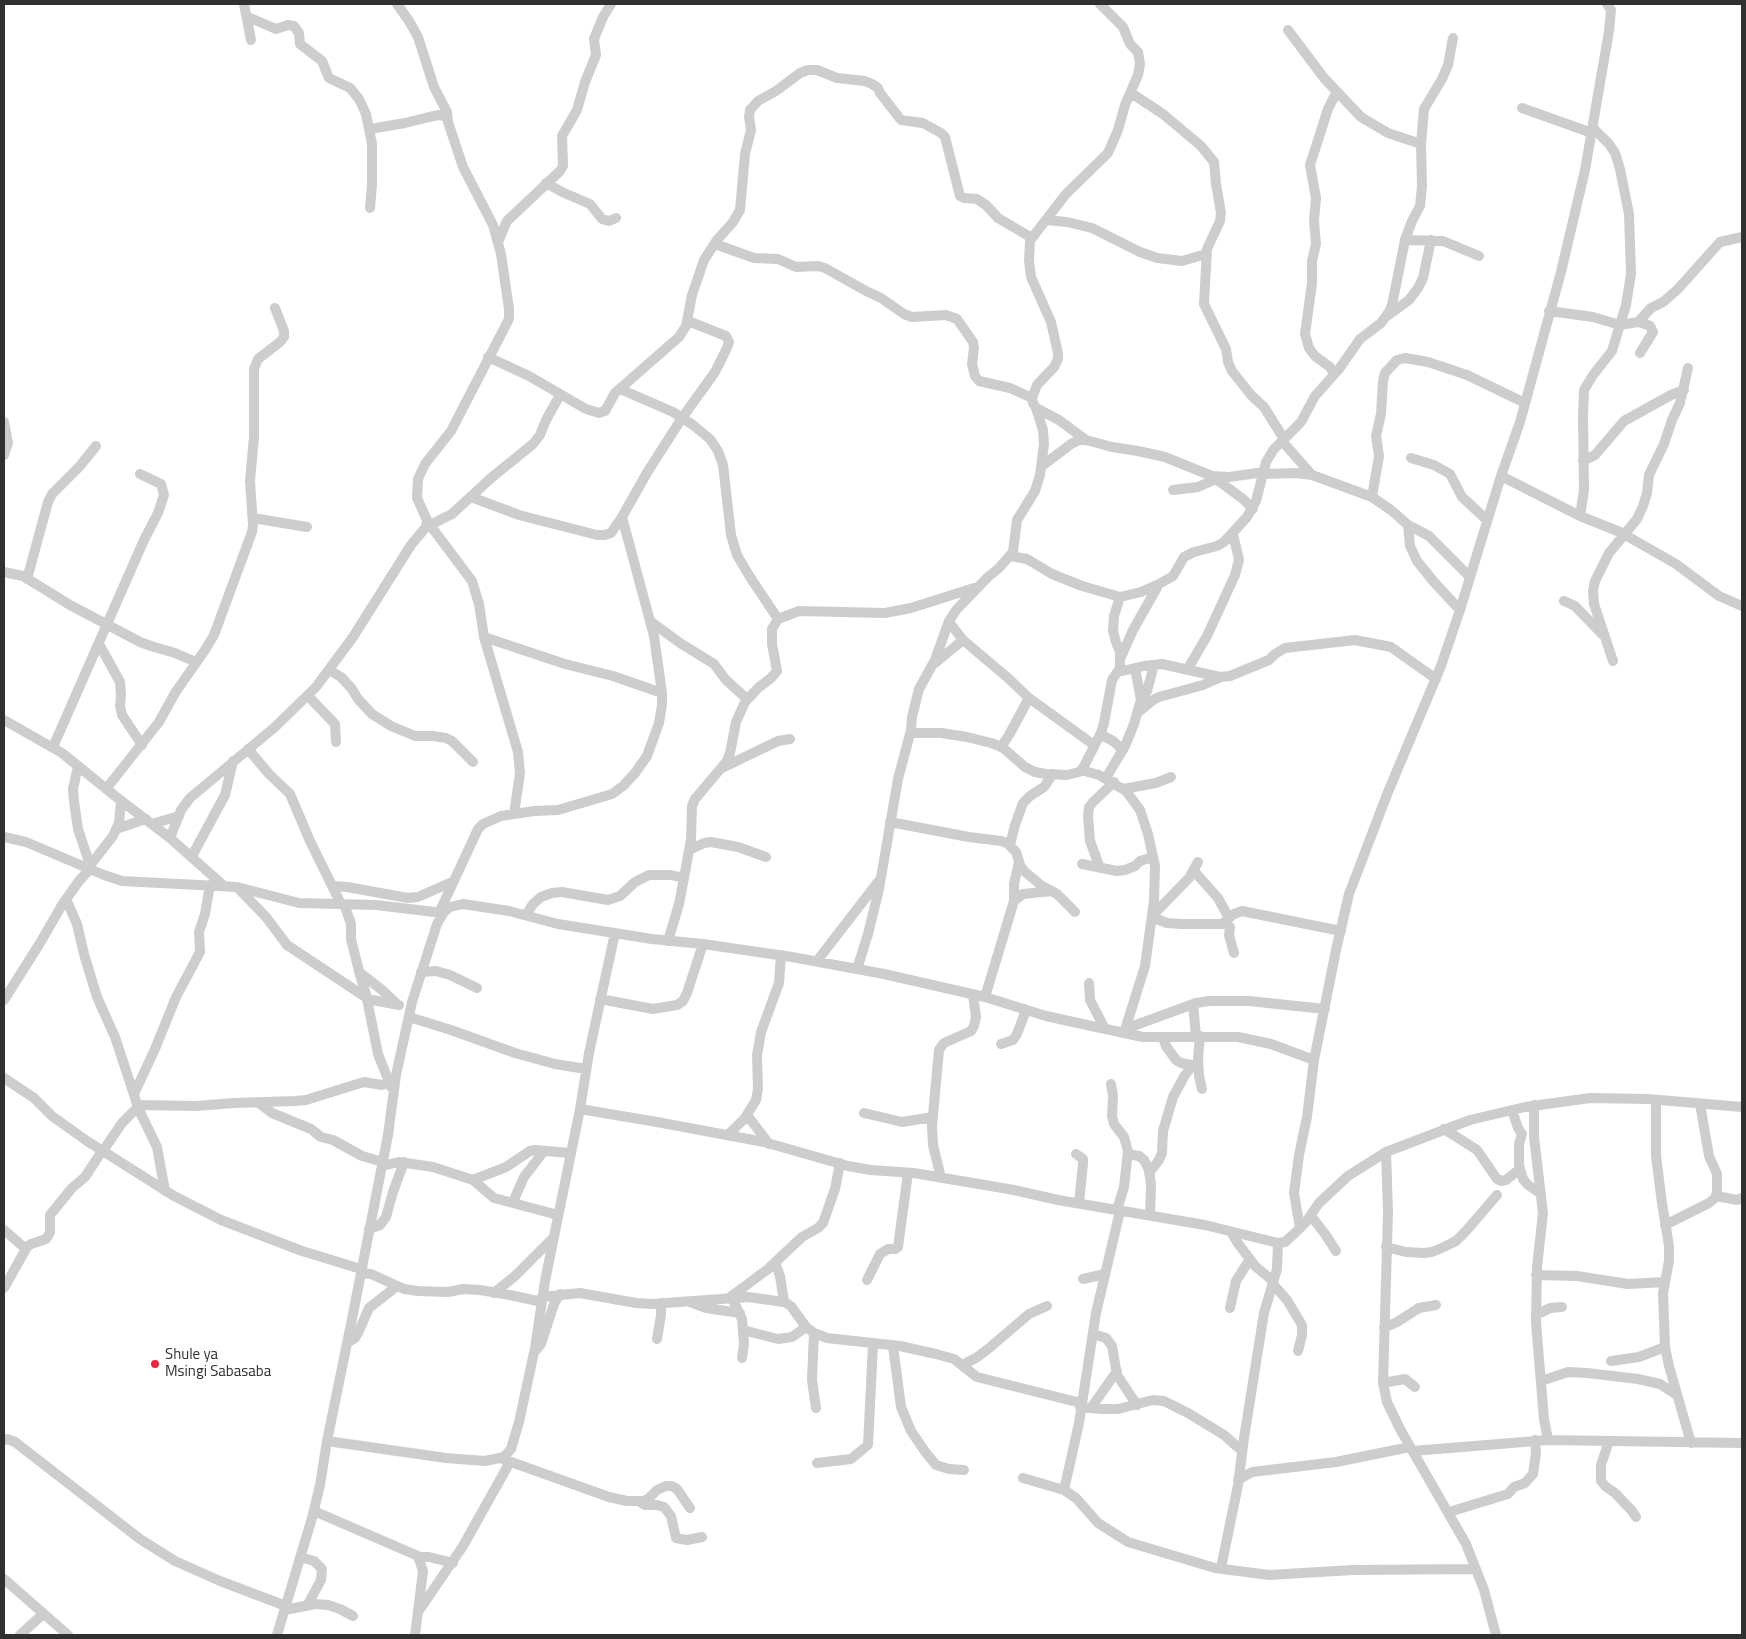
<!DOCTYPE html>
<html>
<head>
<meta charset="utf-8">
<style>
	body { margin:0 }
	#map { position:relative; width:1746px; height:1639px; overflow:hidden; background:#fff; font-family:"Titillium Web",sans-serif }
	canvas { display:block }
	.frame { position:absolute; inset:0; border:5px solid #303030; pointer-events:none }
</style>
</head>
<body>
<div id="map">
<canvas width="1746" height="1639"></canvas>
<div class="frame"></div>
</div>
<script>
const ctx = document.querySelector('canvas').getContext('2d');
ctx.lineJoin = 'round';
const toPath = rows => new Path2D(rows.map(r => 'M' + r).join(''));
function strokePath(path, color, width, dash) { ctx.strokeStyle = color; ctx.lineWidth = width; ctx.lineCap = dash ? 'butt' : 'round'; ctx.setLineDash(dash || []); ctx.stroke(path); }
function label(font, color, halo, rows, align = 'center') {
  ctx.font = font + ' "Titillium Web",sans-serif'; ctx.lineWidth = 5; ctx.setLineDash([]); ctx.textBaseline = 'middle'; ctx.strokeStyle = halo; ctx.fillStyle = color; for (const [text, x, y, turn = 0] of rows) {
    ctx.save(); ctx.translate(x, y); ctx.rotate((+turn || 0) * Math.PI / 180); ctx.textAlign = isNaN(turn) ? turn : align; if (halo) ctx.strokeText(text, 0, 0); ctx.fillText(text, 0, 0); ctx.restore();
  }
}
strokePath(toPath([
	[244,4,251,40],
	[248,17,276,29,288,25,294,26,299,33,300,44,322,61,329,78,350,88,359,99,366,114,372,144,372,184,370,208],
	[1288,30,1324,78,1361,117,1388,133,1421,144],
	[1131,93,1163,114,1201,146,1214,162,1216,184,1221,213,1220,221,1207,249,1204,304,1226,349,1228,362,1232,371,1251,395,1264,407,1284,439],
	[1522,108,1592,133],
	[370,129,405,123,429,117,439,115,447,117],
	[546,183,562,192,590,204,602,219,609,221,616,218],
	[1046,220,1067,222,1092,228,1140,252,1157,258,1182,261,1206,254],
	[1405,240,1443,241,1479,256],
	[498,242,507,221,560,171,563,166,562,136,577,110,585,82,596,55,594,39,603,17,611,4],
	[715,244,754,258,778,259,796,267,818,266,825,268,866,291,881,298,904,314,912,317,946,315,957,319,973,342,974,348,972,364,975,376,979,381,1010,388,1032,398],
	[1549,311,1593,317,1620,325,1638,322,1645,324,1650,326,1653,332,1640,353],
	[1387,316,1409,300,1418,288,1423,278,1431,240],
	[1638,322,1651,308,1663,302,1677,290,1720,242,1742,237],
	[488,357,529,376,586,409,599,413,605,411,615,393,679,337,686,326,692,295,704,260,717,240,733,222,740,210,745,154,751,130,749,117,750,110,758,101,776,91,800,73,808,70,817,70,837,78,865,81,872,84,878,88,880,93,901,120,923,123,941,133,945,137,960,196,964,198,977,199,986,205,998,218,1032,238],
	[1334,374,1330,367,1315,356,1309,348,1305,334,1312,283,1312,261,1316,244,1314,221,1316,198,1310,165,1328,109,1336,93],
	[620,389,673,412,693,425,710,439,718,451,723,465,731,535,737,555,750,577,778,619],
	[4,422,8,443,4,455],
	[1086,440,1059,420,1036,408,1033,403,1032,398,1037,385,1054,367,1058,359,1058,353,1051,322,1031,277,1029,260,1030,241,1032,238,1066,194,1108,153,1118,130,1125,105,1138,75,1140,64,1138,52,1130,44,1123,27,1100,4],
	[1282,441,1312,475],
	[1411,458,1434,465,1450,474,1462,497,1487,520],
	[1583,461,1595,455,1624,421,1671,395,1684,390],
	[1042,466,1071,444,1079,440,1086,440,1112,447,1138,451,1165,457,1212,476,1229,477,1264,472],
	[1264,474,1296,473,1312,475,1372,497,1391,510,1408,525,1429,536,1470,577],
	[1212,476,1243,499,1253,509],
	[1501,476,1580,516,1620,532,1676,564,1719,596,1742,606],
	[1173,490,1198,487,1216,479],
	[471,497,519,515,597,535,605,535,611,533,622,517,648,471,682,418,715,372,727,348,729,342,726,336,688,321],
	[1372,497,1379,456,1376,436,1381,414,1383,381,1385,373,1397,360,1405,358,1428,362,1467,375,1525,403],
	[1580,516,1584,490,1583,417,1584,390,1593,375,1612,351,1626,305,1631,274,1629,214,1620,169,1615,153,1609,144,1593,128],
	[253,518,307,527],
	[430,525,472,581,479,604,484,637,518,752,520,773,514,814],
	[1408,525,1410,546,1417,561,1434,582,1460,610],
	[426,527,452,514,491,478,533,444,540,435,546,420,560,395],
	[1010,556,1027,559,1052,574,1082,586,1120,597,1141,592,1159,584],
	[4,572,23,576,70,605,140,642,154,647,175,653,196,662],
	[27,579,48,502,52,494,79,467,96,446],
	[1564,601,1575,606,1602,634],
	[650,621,680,643,714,664,726,680,747,699],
	[949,622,963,640,1008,678,1029,698,1094,745],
	[484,637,565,664,613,676,662,693],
	[99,644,120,682,121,695,120,706,122,715,142,745],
	[1121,657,1133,630,1159,584,1173,576,1184,557,1194,552,1217,546,1224,542,1247,517,1256,501,1266,462,1274,449,1301,422,1315,396,1339,369,1360,339,1381,323,1389,312,1392,305,1405,240,1412,221,1420,206,1422,186,1421,144,1424,109,1442,79,1448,65,1453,38],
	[1613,661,1594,604,1593,591,1595,581,1609,553,1637,519,1643,506,1647,493,1649,475,1664,444,1672,420,1680,403,1688,368],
	[934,664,963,640],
	[329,670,341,677,352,689,358,699,372,714,391,726,415,736,433,736,446,738,452,741,473,762],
	[1187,670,1207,636,1235,575,1239,560,1233,534],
	[1118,672,1144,666,1162,664,1220,677,1230,676,1269,660,1275,654,1285,648,1355,640,1391,647,1436,679],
	[308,696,335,724,336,742],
	[1141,700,1147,691,1154,665],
	[1137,713,1153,700,1159,697,1203,685,1221,677],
	[4,720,62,753,115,796,170,838,224,886],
	[911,733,941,733,967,737,991,743,1002,747,1025,767,1035,772,1046,774,1067,775,1079,772,1083,768,1101,733,1104,723,1112,680,1120,668,1120,652,1116,642,1113,631,1114,616,1120,597],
	[1100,734,1113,741,1123,750],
	[53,747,144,540,158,513,164,495,161,484,140,474],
	[1001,747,1009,735,1029,698],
	[248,749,269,774,290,794,310,841,341,904],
	[78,766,73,789,74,801,78,829,90,865],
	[722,768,778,741,790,739],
	[1081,770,1099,775,1126,791,1140,810,1148,834,1155,866,1154,901,1145,966,1124,1033],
	[1106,778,1125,746,1134,724,1141,700,1135,668],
	[106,789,159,722,175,693,205,650,214,635,252,532,253,525,250,481,254,437,254,369,258,359,280,342,284,337,284,331,275,308],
	[1123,789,1156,783,1171,777],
	[890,822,969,837,1001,841,1007,843,1016,852,1020,865,1024,871,1042,886,1057,894,1075,912],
	[152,824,179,816],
	[116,829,146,819],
	[4,837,26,842,104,875,122,881,237,887,299,903,376,905,443,913],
	[170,838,181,810,190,798,275,727,316,687,353,637,411,545,426,527,427,520,417,498,418,479,425,464,451,431,509,319,509,309,501,254,493,225,463,167,448,122,447,112,434,87,418,37,409,21,397,4],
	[1010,845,1015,825,1023,803,1030,796,1044,787,1053,774],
	[689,850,704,843,711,842,738,847,766,857],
	[192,856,225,795,233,761],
	[1082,864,1117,871,1125,870,1135,866,1140,861,1153,857],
	[88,868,113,836,119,823,121,801],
	[1100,868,1090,841,1088,816,1089,807,1093,802,1114,782],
	[1194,871,1218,898,1229,918],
	[332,886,347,887,408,898,418,897,452,882],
	[237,887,266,917,287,945,367,998],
	[66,899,77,924,84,954,97,997,115,1037,139,1110,157,1147,165,1191],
	[1014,901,1023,894,1052,891],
	[344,904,351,924,351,939,360,975,366,994,378,1054,391,1087],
	[439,913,478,829,483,824,501,816,534,811,558,810,612,794,623,786,635,773,647,756,659,723,662,705,662,693,654,636,622,517],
	[526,915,533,904,541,897,552,893,562,892,608,900,620,896,635,882,649,875,671,875,684,878],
	[1153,915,1189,878,1198,862],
	[1152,917,1167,923,1181,924,1227,924,1230,927,1229,935,1234,953],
	[1222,924,1234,914,1242,911,1341,931],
	[668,941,679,904,684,878,691,839,692,806,695,799,727,761,730,753,736,722,745,702,758,688,771,678,777,671,772,644,772,629,778,619,799,611,885,613,911,608,974,588],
	[817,961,881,878],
	[857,969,868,934,879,889,898,779,911,730,912,717,919,689,935,660,949,621,957,609,988,577,999,568,1013,552,1017,520,1035,491,1040,475,1044,444,1043,430,1036,408],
	[359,972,382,990,398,1005],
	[421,972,436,971,450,975,477,988],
	[1089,983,1090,1000,1105,1029],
	[985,997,1014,901,1014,884,1019,862],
	[367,999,399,1005],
	[600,999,653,1009,677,1005,683,1001,687,993,703,944],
	[4,1000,40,943,62,905,79,881,90,869],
	[1193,1004,1196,1036],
	[409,1017,451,1030,515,1053,555,1064,586,1069],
	[1125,1029,1196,1003,1209,1001,1249,1001,1325,1009],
	[1200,1036,1198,1058,1199,1076,1202,1089],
	[1163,1038,1166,1046,1176,1060,1181,1063,1197,1066],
	[1001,1044,1013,1040,1017,1034,1026,1010],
	[4,1078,34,1098,52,1116,87,1141,174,1196,221,1220,302,1251,361,1269],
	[1111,1084,1113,1096,1112,1116,1114,1124,1124,1137,1128,1151,1124,1187,1117,1210],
	[134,1094,155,1049,176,997,200,952,199,932,205,914,210,885],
	[1656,1100,1656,1156,1662,1203,1669,1246,1669,1261,1663,1293,1665,1347,1669,1366,1691,1443],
	[259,1103,272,1113,311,1129,321,1137,333,1140,362,1156,383,1162],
	[137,1105,196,1106,234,1103,295,1101,306,1100,364,1082,382,1085,389,1082],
	[1534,1105,1534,1137,1543,1213,1537,1267,1536,1323,1544,1419,1548,1440],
	[580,1109,657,1122,764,1142,848,1166,871,1170,914,1173,1014,1190,1058,1200,1205,1225,1278,1243,1285,1242,1296,1232,1306,1222,1319,1203,1348,1176,1386,1152,1470,1120,1525,1107,1590,1098,1648,1099,1742,1107],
	[1512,1110,1518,1128,1522,1134,1519,1144,1519,1165,1523,1179,1528,1185,1541,1194],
	[864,1113,902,1122,933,1117],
	[747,1115,769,1144],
	[1444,1129,1477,1150,1497,1179,1502,1181,1506,1180,1520,1169],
	[728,1135,745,1118,756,1100,758,1089,757,1055,761,1032,779,983,781,955],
	[103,1151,122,1123,138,1107],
	[1386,1152,1388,1212,1383,1383,1387,1402,1400,1429,1466,1544,1484,1590,1496,1635],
	[1076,1154,1083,1159,1083,1164,1079,1203],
	[1128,1154,1139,1156,1144,1160,1149,1170,1151,1185,1150,1215],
	[382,1166,399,1162,433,1167,473,1180,494,1198,558,1215],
	[1149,1173,1159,1160,1162,1153,1163,1131,1173,1097,1185,1075,1193,1065],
	[941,1178,933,1145,932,1126,939,1050,944,1043,971,1031,974,1026,976,1017,973,995],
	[473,1180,506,1167,530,1151,535,1150,570,1153],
	[1716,1196,1737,1200,1742,1198],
	[513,1202,524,1177,544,1151],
	[1311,1216,1325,1234,1336,1251],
	[1665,1225,1709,1203,1715,1198,1717,1192,1717,1174,1709,1156,1700,1104],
	[1300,1228,1294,1193,1299,1155,1307,1117,1314,1060,1336,950,1349,894,1388,792,1441,666,1460,610,1501,476,1520,422,1561,272,1585,170,1609,31,1611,10,1607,4],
	[369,1229,380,1225,386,1217,393,1192,404,1162],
	[4,1230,26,1249],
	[1231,1232,1237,1242,1255,1266,1273,1281],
	[1386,1247,1406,1252,1424,1253,1432,1252,1444,1247,1456,1241,1466,1231,1497,1195],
	[775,1262,780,1276,784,1302],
	[361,1273,371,1274,404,1289,418,1291,448,1292,463,1289,480,1290,510,1295,542,1302],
	[1536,1275,1577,1276,1628,1284,1665,1282],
	[1083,1279,1105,1274],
	[867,1280,880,1254,888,1249,895,1249,898,1247,908,1173],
	[1272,1283,1287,1300,1302,1325,1302,1335,1298,1351],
	[4,1288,27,1247,31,1244,46,1239,48,1236,50,1232,50,1215,72,1188,85,1177,102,1151],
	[494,1293,515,1276,553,1238],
	[542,1297,580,1293,636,1303,652,1304,748,1297,784,1302,791,1306,806,1327,814,1333,827,1338,900,1346,936,1354,954,1359,977,1377,1081,1403],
	[729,1298,768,1269,802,1237,818,1228,823,1223,835,1189,840,1163],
	[732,1298,742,1319,744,1344,742,1358],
	[690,1302,706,1308,740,1313],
	[1230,1308,1236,1281,1250,1259],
	[1536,1315,1550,1308,1562,1307],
	[1384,1328,1397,1322,1419,1308,1436,1305],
	[743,1330,778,1339,792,1337,806,1327],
	[814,1333,812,1380,816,1408],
	[1093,1334,1106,1338,1112,1346,1117,1375,1137,1405],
	[657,1339,661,1315,661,1303],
	[347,1343,355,1338,358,1333,369,1308,397,1286],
	[893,1346,901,1407,911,1431,926,1453,936,1465,949,1469,964,1470],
	[536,1350,541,1344,554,1304,560,1294],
	[1611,1361,1639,1357,1665,1347],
	[962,1365,976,1358,988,1349,1029,1314,1047,1306],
	[1541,1381,1568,1372,1587,1373,1638,1379,1660,1384,1677,1395],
	[1383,1383,1405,1379,1415,1387],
	[1080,1407,1102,1409,1118,1409,1153,1400,1164,1401,1188,1413,1224,1435,1242,1451],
	[1091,1408,1117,1371],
	[4,1440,7,1439,15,1442,140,1539,175,1561,220,1581,286,1606],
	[327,1441,446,1458,485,1461,504,1457,511,1449,519,1422,535,1348,545,1281,580,1109,589,1053,615,933],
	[1609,1441,1601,1465,1601,1481,1605,1486,1615,1493,1632,1511,1636,1517],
	[1413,1451,1548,1440,1742,1443],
	[500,1458,609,1497,627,1501,643,1501,648,1499,657,1490,666,1486,672,1486,677,1489,690,1508],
	[817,1463,851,1459,868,1445,873,1344],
	[1023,1478,1064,1490,1076,1498,1098,1523,1128,1542,1215,1568,1269,1575,1353,1570,1476,1569],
	[1238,1480,1252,1472,1336,1462,1410,1447],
	[1064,1490,1079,1423,1096,1313,1120,1211],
	[639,1501,645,1505,657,1505,664,1507,671,1516,676,1538,687,1540,702,1537],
	[314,1511,418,1556,423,1571,415,1635],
	[1449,1512,1508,1494,1514,1487,1525,1483,1533,1474,1536,1453,1535,1440],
	[300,1557,314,1561,322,1569,321,1580,307,1606],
	[419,1557,429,1557,453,1563],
	[1221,1568,1238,1485,1244,1438,1264,1313,1277,1269,1278,1243],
	[4,1579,68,1635],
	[285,1610,315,1604,328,1605,340,1609,353,1616],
	[418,1612,463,1546,510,1462],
	[20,1635,43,1614],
	[277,1635,312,1518,320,1485,327,1441,353,1314,388,1135,396,1075,412,1002,437,924,444,912,450,907,463,904,509,911,558,924,652,939,703,944,792,957,884,974,985,997,1046,1016,1096,1027,1143,1037,1238,1037,1271,1044,1314,1060]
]), '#cdcdcd', 10);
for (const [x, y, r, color] of [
	[155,1364,5,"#f6233e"]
]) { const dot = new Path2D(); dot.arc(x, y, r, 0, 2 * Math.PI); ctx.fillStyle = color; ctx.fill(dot); strokePath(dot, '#fff', 2); }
label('15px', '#303030', '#fff', [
	["Shule ya",165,1355],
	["Msingi Sabasaba",165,1372]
], 'left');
</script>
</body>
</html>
